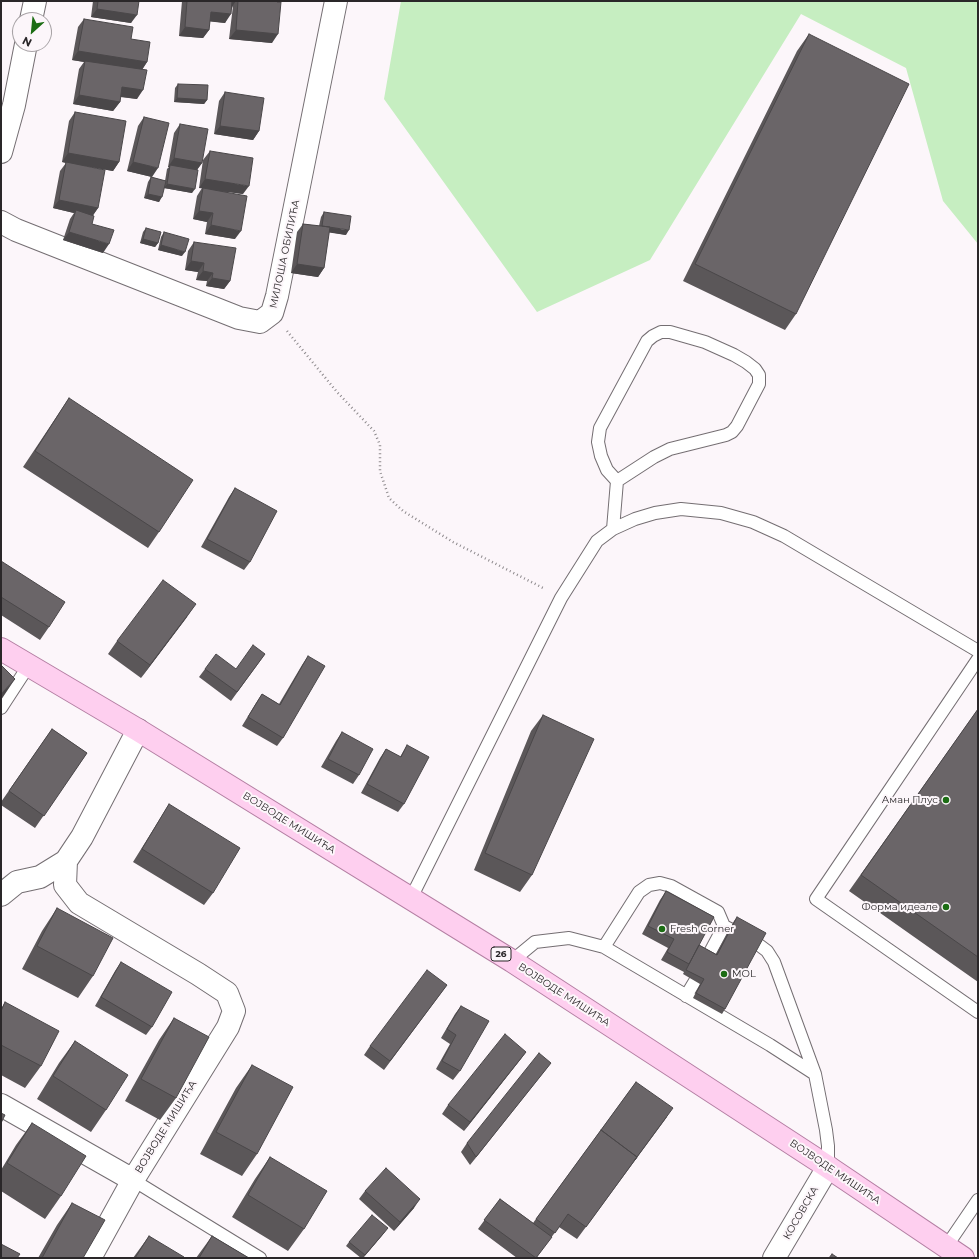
<!DOCTYPE html>
<html>
<head>
<meta charset="utf-8">
<style>
	body { margin:0 }
	#map { position:relative; width:979px; height:1259px; overflow:hidden; background:#fcf6fa; font-family:Montserrat,sans-serif }
	canvas { display:block }
	.frame { position:absolute; inset:0; border:2px solid #2a2729; pointer-events:none }
	.north { position:absolute; left:12px; top:12px; width:40px; height:40px; box-sizing:border-box; background:#fcf6fa; border:1px solid #a8a3a6; border-radius:50%; rotate:207deg; font-size:11px; font-weight:700; line-height:16px; text-align:center; color:#2a2729 }
	.north::after { content:''; display:block; margin:auto; width:14px; height:18px; background:#1c6d14; clip-path:polygon(50% 0,100% 100%,50% 72%,0 100%) }
</style>
</head>
<body>
<div id="map">
<canvas width="979" height="1259"></canvas>
<div class="frame"></div>
<div class="north">N</div>
</div>
<script>
const ctx = document.querySelector('canvas').getContext('2d');
ctx.lineJoin = 'round';
function paint(path, color) { ctx.fillStyle = color; ctx.fill(path, 'evenodd'); }
const toPath = rows => new Path2D(rows.map(r => 'M' + r).join(''));
function strokePath(path, color, width, dash) { ctx.strokeStyle = color; ctx.lineWidth = width; ctx.lineCap = dash ? 'butt' : 'round'; ctx.setLineDash(dash || []); ctx.stroke(path); }
function label(font, color, halo, rows, align = 'center') {
  ctx.font = font + ' Montserrat,sans-serif'; ctx.lineWidth = 4; ctx.setLineDash([]); ctx.textBaseline = 'middle'; ctx.strokeStyle = halo; ctx.fillStyle = color; for (const [text, x, y, turn = 0] of rows) {
    ctx.save(); ctx.translate(x, y); ctx.rotate((+turn || 0) * Math.PI / 180); ctx.textAlign = isNaN(turn) ? turn : align; if (halo) ctx.strokeText(text, 0, 0); ctx.fillText(text, 0, 0); ctx.restore();
  }
}
paint(toPath([
	[401,1,978,1,978,244,943,201,906,68,801,14,650,260,537,312,384,99]
]), '#c6eec1');
const service = toPath([
	[613,529,617,481,607,470,601,456,598,442,600,428,647,341,653,336,661,332,670,332,705,342,734,355,746,362,755,369,759,375,759,384,737,426,732,432,726,435,670,449,654,457,617,481],
	[978,659,816,899,978,1012],
	[1,708,29,665],
	[411,898,561,598,597,541,613,529,635,519,655,513,681,509,721,513,753,522,784,536,978,651],
	[759,945,767,951,774,962,815,1074,826,1130,828,1146,828,1167],
	[604,947,639,892,649,885,660,883,671,886,718,912,724,926,730,929],
	[708,956,724,926],
	[512,961,535,942,569,938,604,947,770,1045,815,1074],
	[686,996,695,981],
	[133,1180,260,1258],
	[946,1247,978,1200]
]);
const minor = toPath([
	[31,20,35,1],
	[1,152,14,105,26,44],
	[1,222,16,230,239,318,260,322,272,313,277,296,336,1],
	[66,861,65,885,79,903,198,974,227,993,234,1011,228,1027,133,1180,90,1258],
	[1,895,17,882,40,877,66,861,82,837,138,730],
	[1,1105,133,1180],
	[774,1258,828,1167]
]);
const primary = toPath([
	[1,649,138,730,512,961,828,1167,963,1258]
]);
strokePath(service, '#746e72', 14);
strokePath(minor, '#746e72', 24);
strokePath(primary, '#b47fa3', 24);
strokePath(toPath([
	[287,331,337,392,374,431,380,445,380,471,389,498,403,511,453,542,545,589]
]), '#8e8a8d', 2.5, [1, 3]);
strokePath(service, '#fff', 12);
strokePath(minor, '#fff', 22);
strokePath(primary, '#fecfef', 22);
paint(toPath([
	[93,1,139,1,131,23,91,17],
	[182,1,277,1,272,43,229,39,233,6,225,23,210,21,209,30,203,38,179,36],
	[84,19,131,39,147,62,142,70,137,99,120,97,120,102,113,111,73,104,79,69,84,62,72,60,78,27],
	[809,34,796,314,785,330,683,281,797,51],
	[178,84,207,100,204,104,174,102,175,88],
	[225,92,259,131,253,140,214,134,219,101],
	[75,112,119,162,113,171,85,166,98,208,92,216,92,224,103,253,63,240,70,219,74,213,53,208,60,171,66,163,62,162,69,121],
	[144,117,152,177,127,171,138,126],
	[180,124,202,163,197,170,192,193,164,188,159,202,144,198,148,182,151,177,165,181,167,169,169,167,168,167,174,133],
	[210,151,243,194,228,192,235,239,205,234,207,222,193,219,197,196,202,188,199,188,203,160],
	[324,212,346,235,329,232,324,268,318,277,291,273,297,232,303,224,319,226,321,217],
	[146,228,158,243,155,247,140,243,143,232],
	[164,232,182,256,158,250,161,237],
	[194,242,230,281,224,289,206,286,207,281,196,280,198,272,185,270,188,251],
	[69,398,159,532,148,548,23,467],
	[235,488,250,562,244,570,201,547,229,497],
	[1,561,49,627,40,640,1,615],
	[187,617,141,678,108,654,117,641],
	[265,654,231,701,199,677,205,669,236,669],
	[308,656,283,738,277,746,242,726,256,703,262,694,279,704,302,665],
	[978,709,978,982,849,891],
	[543,715,532,875,520,892,474,870,531,731],
	[52,729,87,753,35,828,1,805,1,802],
	[342,732,359,775,353,784,321,767,336,741],
	[407,745,404,804,398,812,361,793,380,758,386,749,400,757],
	[169,804,213,893,204,905,133,862,161,817],
	[666,891,699,945,716,954,734,921,737,917,725,1009,722,1014,693,998,700,984,683,974,684,972,661,960,668,948,642,934,660,900],
	[57,908,93,976,78,998,22,969,42,931],
	[121,962,152,1027,146,1035,95,1006,115,971],
	[447,985,384,1070,364,1055,370,1046],
	[5,1002,41,1066,25,1088,1,1075,1,1009],
	[461,1006,460,1071,453,1080,436,1069,450,1044,441,1038,455,1014],
	[174,1018,176,1098,160,1120,125,1101,159,1040],
	[75,1041,106,1110,91,1132,37,1099,59,1063],
	[526,1052,520,1060,464,1131,442,1114,448,1105],
	[551,1063,544,1071,470,1165,461,1152,467,1143],
	[252,1065,257,1154,242,1176,200,1154,236,1088],
	[636,1082,667,1117,577,1239,559,1227,536,1258,517,1258,478,1229,500,1199,533,1223],
	[32,1123,61,1196,45,1219,1,1191,1,1170,16,1145],
	[270,1157,304,1229,288,1251,232,1217,255,1179],
	[365,1191,414,1208,394,1231,359,1199],
	[72,1203,83,1258,38,1258,57,1225],
	[385,1232,363,1258,361,1258,346,1246,349,1242],
	[149,1236,183,1258,133,1258],
	[212,1236,249,1258,196,1258]
]), '#5b5759');
paint(toPath([
	[231,1,236,1,231,8],
	[97,9,137,15,131,23,91,17],
	[211,12,231,14,225,23,205,21],
	[185,27,209,30,203,38,179,36],
	[236,30,278,34,272,43,229,39],
	[78,51,147,62,141,71,72,60],
	[122,87,143,90,137,99,116,96],
	[79,95,120,102,113,111,73,104],
	[177,98,207,100,204,104,174,102],
	[220,126,259,131,253,140,214,134],
	[68,153,119,162,113,171,62,162],
	[174,158,202,163,196,171,170,165,169,167,168,167],
	[133,162,158,168,152,177,127,171],
	[205,179,249,186,243,194,199,188],
	[167,184,195,189,192,193,164,188],
	[148,194,162,197,159,202,144,198],
	[59,200,98,208,92,217,76,210,74,213,53,208],
	[199,211,213,213,207,222,193,219],
	[211,225,241,231,235,239,205,234],
	[322,227,349,230,346,235,319,231],
	[69,232,109,244,103,253,63,240],
	[143,239,158,243,155,247,140,243],
	[161,245,185,252,182,256,158,250],
	[191,261,204,263,198,272,185,270],
	[297,264,324,268,318,277,291,273],
	[203,271,213,273,207,281,196,280],
	[212,278,230,281,224,289,206,286],
	[196,604,187,617,141,678,150,665],
	[15,679,1,700,1,694],
	[526,1052,520,1060,464,1131,470,1122],
	[551,1063,544,1071,470,1165,476,1157],
	[420,1199,414,1208,394,1231,400,1222],
	[388,1228,385,1232,363,1258,365,1255]
]), '#4a4749');
const building = toPath([
	[98,1,139,1,137,15,97,9,98,1],
	[187,1,232,1,231,14,211,12,209,30,185,27,187,1],
	[238,1,277,1,277,2,281,2,278,34,236,30,238,1],
	[84,19,133,27,131,39,150,42,147,62,78,51,84,19],
	[809,34,909,84,796,314,695,264,809,34],
	[85,61,147,70,143,90,122,87,120,102,79,95,85,61],
	[178,84,208,85,207,100,177,98,178,84],
	[225,92,264,98,259,131,220,126,225,92],
	[75,112,126,121,119,162,68,153,75,112],
	[144,117,169,123,158,168,133,162,144,117],
	[180,124,208,129,202,163,174,158,180,124],
	[210,151,253,158,249,186,205,179,210,151],
	[66,162,105,170,98,208,59,200,66,162],
	[170,165,198,170,195,189,167,184,170,165],
	[151,177,166,181,162,197,148,194,151,177],
	[203,188,247,196,241,231,211,225,213,213,199,211,203,188],
	[76,210,94,216,92,224,114,230,109,244,69,232,76,210],
	[324,212,351,216,349,230,322,226,324,212],
	[303,224,330,227,324,268,297,264,303,224],
	[146,228,161,232,158,243,143,239,146,228],
	[164,232,189,239,185,252,161,245,164,232],
	[194,242,236,248,230,281,212,278,213,273,203,271,204,263,191,261,194,242],
	[69,398,193,480,159,532,35,451,69,398],
	[235,488,277,511,250,562,207,539,235,488],
	[1,561,65,602,49,627,1,597,1,561],
	[163,580,196,604,150,665,117,641,163,580],
	[253,645,265,654,237,692,205,669,216,654,236,669,253,645],
	[308,656,325,666,283,738,248,717,262,694,280,705,308,656],
	[1,665,15,679,1,694,1,665],
	[978,709,978,957,861,875,978,709],
	[543,715,594,739,532,875,485,853,543,715],
	[52,729,87,753,44,816,9,791,52,729],
	[342,732,373,749,359,775,328,759,342,732],
	[407,745,429,757,404,804,367,784,386,749,401,757,407,745],
	[169,804,240,848,213,893,142,849,169,804],
	[666,891,714,917,689,964,667,952,674,939,648,926,666,891],
	[57,908,113,938,93,976,37,946,57,908],
	[737,917,766,933,725,1009,696,993,704,979,686,970,699,945,717,955,737,917],
	[121,962,172,992,152,1027,101,997,121,962],
	[427,970,447,985,390,1061,370,1046,427,970],
	[5,1002,59,1031,41,1066,1,1045,1,1011,5,1002],
	[461,1006,489,1021,460,1071,442,1061,456,1035,447,1029,461,1006],
	[174,1018,209,1037,176,1098,141,1079,174,1018],
	[505,1034,526,1052,470,1122,448,1105,505,1034],
	[75,1041,128,1075,106,1110,53,1076,75,1041],
	[539,1053,551,1063,476,1157,467,1143,539,1053],
	[252,1065,293,1087,257,1154,216,1132,252,1065],
	[636,1082,673,1108,634,1161,637,1157,601,1130,636,1082],
	[1,1113,5,1115,1,1123,1,1113],
	[32,1123,86,1156,61,1196,7,1163,32,1123],
	[601,1130,637,1157,586,1227,568,1214,555,1233,536,1219,601,1130],
	[270,1157,327,1191,304,1229,248,1195,270,1157],
	[386,1168,420,1199,400,1222,365,1191,386,1168],
	[500,1199,552,1237,536,1258,484,1220,500,1199],
	[72,1203,105,1220,83,1258,42,1258,72,1203],
	[372,1215,388,1228,365,1255,349,1242,372,1215],
	[149,1236,184,1257,183,1258,135,1258,149,1236],
	[212,1236,249,1258,199,1258,212,1236],
	[1,1244,20,1254,17,1258,1,1258,1,1244],
	[832,1254,838,1258,829,1258,832,1254]
]);
paint(building, '#6a6568');
strokePath(building, '#4a4749', 1);
for (const [x, y, r, color] of [
	[946,800,4,"#1c6d14"],
	[946,907,4,"#1c6d14"],
	[662,929,4,"#1c6d14"],
	[724,974,4,"#1c6d14"]
]) { const dot = new Path2D(); dot.arc(x, y, r, 0, 2 * Math.PI); ctx.fillStyle = color; ctx.fill(dot); strokePath(dot, '#fcf6fa', 1.5); }
for (const [x, y, w] of [
	[501,954,20]
]) { const box = new Path2D(); box.roundRect(x - w / 2, y - 7, w, 14, 3); ctx.fillStyle = '#fcf6fa'; ctx.fill(box); strokePath(box, '#2a2729', 1); }
label('bold 9px', '#2a2729', null, [
	["26",501,954]
]);
label('10px', '#2a2729', '#fcf6fa', [
	["МИЛОША ОБИЛИЋА",285,254,-78],
	["ВОЈВОДЕ МИШИЋА",289,823,32],
	["ВОЈВОДЕ МИШИЋА",564,995,33],
	["ВОЈВОДЕ МИШИЋА",166,1127,-58],
	["ВОЈВОДЕ МИШИЋА",835,1172,34],
	["КОСОВСКА",801,1213,-60]
]);
label('10px', '#2a2729', '#fcf6fa', [
	["Аман Плус",938,800],
	["Форма идеале",938,907],
	["Fresh Corner",670,929,"left"],
	["MOL",732,974,"left"]
], 'right');
</script>
</body>
</html>
